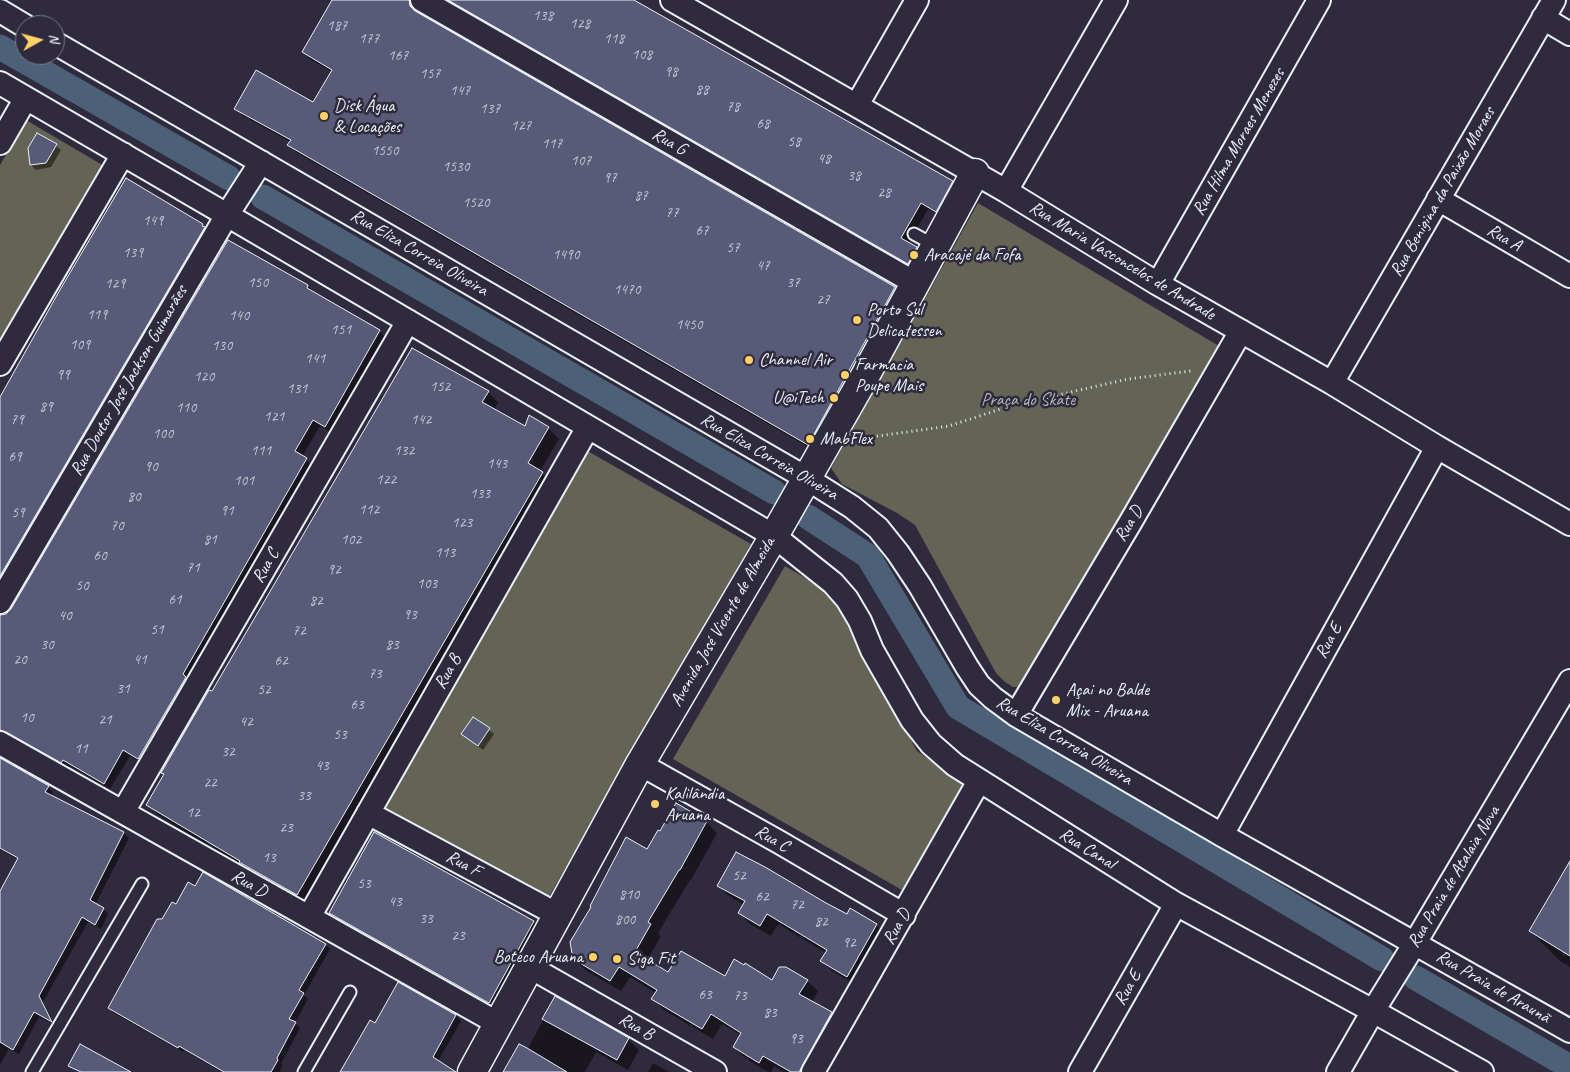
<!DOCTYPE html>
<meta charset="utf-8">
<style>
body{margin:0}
#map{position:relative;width:1570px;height:1072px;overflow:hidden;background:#2f2a3d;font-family:Caveat,sans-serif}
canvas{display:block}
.north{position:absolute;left:15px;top:15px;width:50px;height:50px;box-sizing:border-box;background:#2f2a3d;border:1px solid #797a88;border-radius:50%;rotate:83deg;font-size:14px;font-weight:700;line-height:20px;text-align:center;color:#e8f1f8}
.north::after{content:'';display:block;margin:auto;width:18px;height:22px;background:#ffd166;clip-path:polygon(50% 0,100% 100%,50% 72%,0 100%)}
</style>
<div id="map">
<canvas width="1570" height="1072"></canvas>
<div class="north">N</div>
</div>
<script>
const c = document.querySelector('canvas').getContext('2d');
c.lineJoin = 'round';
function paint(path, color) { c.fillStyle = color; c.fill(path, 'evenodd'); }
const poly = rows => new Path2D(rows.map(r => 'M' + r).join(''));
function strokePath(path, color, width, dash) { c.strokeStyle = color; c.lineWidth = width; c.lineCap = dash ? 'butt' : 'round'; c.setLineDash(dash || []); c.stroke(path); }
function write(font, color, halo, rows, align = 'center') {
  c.font = font + ' Caveat,sans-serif'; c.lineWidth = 5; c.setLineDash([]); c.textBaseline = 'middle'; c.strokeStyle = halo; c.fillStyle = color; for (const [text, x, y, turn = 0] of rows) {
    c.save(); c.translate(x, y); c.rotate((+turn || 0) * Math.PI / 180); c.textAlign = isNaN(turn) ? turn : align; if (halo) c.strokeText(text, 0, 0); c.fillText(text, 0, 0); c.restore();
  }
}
const green = poly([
 [26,120,104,166,0,344,0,165],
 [978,203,1219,346,1028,681,1019,687,1013,687,1005,682,996,673,915,525,897,513,842,484,831,468],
 [584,449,751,544,546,902,379,807],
 [785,566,830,593,835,600,917,751,964,784,902,890,673,759]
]);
const shadow = poly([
 [333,0,418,0,416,8,417,14,895,288,902,295,815,451,296,152,289,145,291,142,243,116,236,109,313,103,332,72,310,59,303,52],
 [445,0,631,0,952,182,959,189,944,218,928,209,909,243,916,248,924,255,915,270],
 [37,135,56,146,61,150,51,167,36,170,31,165],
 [126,180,202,225,209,232,0,593,0,400],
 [307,286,314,293,379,331,386,338,332,433,320,426,302,457,313,466,145,765,130,756,110,789,70,766,68,768,14,738,5,737,0,732,0,616,8,614],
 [488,392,498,402,494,410,525,427,548,428,559,439,540,471,553,483,308,905,251,873,246,868,158,815,148,805,212,693],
 [474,718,494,734,483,750,463,734],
 [0,759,48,787,53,792,51,796,124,833,129,838,95,905,103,909,108,914,101,929,88,922,43,1002,55,1025,39,1017,19,1054,9,1049,0,1065,0,894,19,860,0,849],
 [677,805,706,822,717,833,691,880,690,880,658,933,661,936,647,961,669,974,772,981,807,981,818,991,812,1002,831,1013,842,1024,816,1072,784,1072,774,1066,771,1072,768,1072,745,1058,734,1047,741,1035,722,1024,713,1039,664,1010,653,999,656,993,630,977,621,991,585,970,574,958,660,833],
 [375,833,533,922,544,933,499,1013,341,923,330,913],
 [1570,863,1570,967,1560,961,1530,931],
 [718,886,825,904,848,915,876,925,886,935,858,986,832,971,822,961,826,953,778,924,771,936,750,924,739,913,744,905,729,896],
 [325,945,330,949,304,995,308,999,295,1023,300,1028,281,1064,283,1065,279,1072,222,1072,184,1050,183,1052,114,1013,109,1008],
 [398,984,456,1016,461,1021,438,1061,440,1072,341,1072,376,1025],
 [555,998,628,1039,639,1050,628,1070,596,1052,585,1072,504,1072,527,1050],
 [653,1063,669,1072,648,1072]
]);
const canal = poly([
 [0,47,229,178],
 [263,197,774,492],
 [808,517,868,556,958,707,1382,959],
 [1416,978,1570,1067]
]);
const building = poly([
 [332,0,409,0,410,6,415,11,895,287,808,445,287,145,291,140,234,109,256,70,313,102,332,70,302,52,332,0],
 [448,0,634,0,953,181,936,212,921,203,901,238,917,247,908,264,448,0],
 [37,133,57,144,46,163,30,165,28,148,37,133],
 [126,178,203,224,202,226,205,227,0,576,0,397,61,288,126,178],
 [228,240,308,285,307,288,380,330,325,427,313,420,295,451,307,458,183,674,186,677,138,759,123,750,104,784,63,760,61,763,6,732,0,730,0,615,6,614,11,609,228,240],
 [412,348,489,391,482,402,525,426,529,415,549,427,528,463,543,472,297,895,239,862,240,861,146,805,164,774,161,773,209,690,212,691,412,348],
 [473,717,490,728,478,746,461,734,473,717],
 [0,758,49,786,45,792,124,832,90,900,104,908,95,925,82,917,39,996,52,1022,34,1012,13,1050,0,1042,0,891,18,858,0,848,0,758],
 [676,803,707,821,680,870,679,870,648,922,651,924,635,952,668,972,681,951,725,976,734,959,744,965,745,963,772,980,779,967,786,967,808,980,799,994,832,1012,799,1072,791,1072,763,1056,759,1063,733,1047,741,1033,711,1014,702,1029,651,999,657,990,619,967,610,981,573,959,570,942,591,907,590,906,626,837,647,849,658,830,660,831,676,803],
 [374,832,534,921,489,1003,329,913,374,832],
 [736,852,765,867,826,903,847,914,850,908,877,924,847,977,820,961,827,950,767,914,760,926,738,913,745,901,717,886,736,852],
 [1570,861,1570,956,1529,931,1570,861],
 [203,872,326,944,299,990,304,993,289,1019,296,1022,277,1058,278,1060,271,1072,224,1072,179,1046,178,1048,108,1008,157,919,162,919,172,902,176,904,188,882,195,886,203,872],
 [398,982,456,1015,433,1057,456,1072,340,1072,370,1020,375,1023,398,982],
 [555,996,629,1038,617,1060,542,1019,555,996],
 [80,1044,131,1072,81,1072,68,1066,80,1044],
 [519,1044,527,1048,567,1072,503,1072,519,1044]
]);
const path = poly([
 [857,439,949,426,1010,406,1128,379,1191,371]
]);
const service = poly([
 [914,234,936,246],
 [32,1072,142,884],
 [304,1072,350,992]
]);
const minor = poly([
 [422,0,915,283],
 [672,0,1006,191,1158,284,1332,383,1437,447,1570,524],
 [0,11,25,26],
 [1543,18,1570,34],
 [55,43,806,478,852,507,878,528,898,553,920,586,967,667,979,685,993,698,1016,715,1222,835,1570,1031],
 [0,83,227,215,774,536,833,583,847,599,860,621,872,650,912,720,931,744,955,765,1176,904,1373,1011,1482,1072],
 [857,105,917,0],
 [0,143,26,98],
 [1006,191,1116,0],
 [1438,199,1570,276],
 [1158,284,1319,0],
 [0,364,123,154],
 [1332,383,1554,0],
 [0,602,227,215,261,162],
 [1016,715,1130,523,1241,331],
 [0,743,499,1024],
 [640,764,779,842,904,915],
 [123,812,408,321],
 [368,813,558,915],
 [1222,835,1437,447],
 [309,917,588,427],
 [530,967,715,1072],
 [813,1072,979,781],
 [1080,1072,1176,904],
 [1338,1072,1373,1011,1415,943,1570,681]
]);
const tertiary = poly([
 [472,1072,640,764,774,536,865,376,975,173]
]);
const markers = [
 [324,116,5,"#ffd166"],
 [914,255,5,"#ffd166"],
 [857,320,5,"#ffd166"],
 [749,360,5,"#ffd166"],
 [845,375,5,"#ffd166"],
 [834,398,5,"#ffd166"],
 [810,439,5,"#ffd166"],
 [1056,700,5,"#ffd166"],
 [655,804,5,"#ffd166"],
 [593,957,5,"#ffd166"],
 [617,959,5,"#ffd166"]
];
const numberNames = [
 ["138",543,16],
 ["128",580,24],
 ["187",337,26],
 ["177",369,39],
 ["118",614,39],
 ["108",642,55],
 ["167",398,56],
 ["98",671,72],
 ["157",430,74],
 ["88",702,90],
 ["147",460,91],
 ["78",733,107],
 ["137",490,109],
 ["68",763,124],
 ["127",521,126],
 ["58",794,142],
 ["117",552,144],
 ["1550",385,151],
 ["48",824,159],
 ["107",581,161],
 ["1530",456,167],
 ["38",854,176],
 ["97",610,178],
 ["28",884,193],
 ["87",641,196],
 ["1520",476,203],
 ["77",672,213],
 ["149",153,221],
 ["67",702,231],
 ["57",733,248],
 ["139",133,253],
 ["1490",566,255],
 ["47",763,266],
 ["150",258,283],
 ["37",793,283],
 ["129",115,284],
 ["1470",627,290],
 ["27",823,300],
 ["119",97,315],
 ["140",239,316],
 ["1450",689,325],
 ["151",341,330],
 ["109",80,345],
 ["130",222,346],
 ["141",315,359],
 ["99",63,375],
 ["120",204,377],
 ["152",440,387],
 ["131",297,389],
 ["89",46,407],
 ["110",186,408],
 ["121",274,417],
 ["79",17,420],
 ["142",421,420],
 ["100",163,434],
 ["111",261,451],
 ["132",404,451],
 ["69",15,457],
 ["143",497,464],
 ["90",151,467],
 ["122",386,480],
 ["101",244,481],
 ["133",480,494],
 ["80",134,497],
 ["112",369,510],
 ["91",227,511],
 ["59",18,513],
 ["123",462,523],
 ["70",117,526],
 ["81",210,540],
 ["102",351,540],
 ["113",445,553],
 ["60",100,556],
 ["71",193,568],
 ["92",334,570],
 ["103",427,584],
 ["50",82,586],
 ["61",175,600],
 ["82",316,601],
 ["93",410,615],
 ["40",65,616],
 ["51",157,630],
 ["72",299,631],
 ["30",47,645],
 ["83",392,645],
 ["20",20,660],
 ["41",140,660],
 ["62",281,661],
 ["73",375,674],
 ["31",123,689],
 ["52",264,690],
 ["63",357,705],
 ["10",27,718],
 ["21",105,720],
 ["42",246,722],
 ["53",340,735],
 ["11",81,749],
 ["32",228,752],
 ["43",322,766],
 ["22",210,783],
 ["33",304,796],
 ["12",193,813],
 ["23",286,828],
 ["13",269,858],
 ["52",739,876],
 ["53",364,884],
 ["810",629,895],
 ["62",762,897],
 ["43",395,902],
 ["72",797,905],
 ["33",426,919],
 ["800",625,920],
 ["82",821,922],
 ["23",458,936],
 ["92",849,943],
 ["63",705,995],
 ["73",740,996],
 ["83",770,1013],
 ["93",796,1039]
];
const poiNames = [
 ["Disk Água",334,106],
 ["& Locações",334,127],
 ["Aracajé da Fofa",924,255],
 ["Porto Sul",867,310],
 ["Delicatessen",867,331],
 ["Channel Air",759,360],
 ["Farmacia",855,365],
 ["Poupe Mais",855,386],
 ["U@iTech",824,398,"right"],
 ["MabFlex",820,439],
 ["Açai no Balde",1066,690],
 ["Mix - Aruana",1066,711],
 ["Kalilândia",665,794],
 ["Aruana",665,815],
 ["Boteco Aruana",583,957,"right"],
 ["Siga Fit",627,959]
];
const streetNames = [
 ["Rua G",669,142,30],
 ["Rua Hilma Moraes Menezes",1239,142,-60],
 ["Rua Benigina da Paixão Moraes",1443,192,-60],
 ["Rua A",1504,238,30],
 ["Rua Eliza Correia Oliveira",419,253,30],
 ["Rua Maria Vasconcelos de Andrade",1122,261,31],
 ["Rua Doutor José Jackson Guimarães",129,381,-60],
 ["Rua Eliza Correia Oliveira",769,457,30],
 ["Rua D",1129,524,-59],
 ["Rua C",266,566,-60],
 ["Avenida José Vicente de Almeida",723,622,-60],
 ["Rua E",1329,641,-61],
 ["Rua B",448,672,-60],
 ["Rua Eliza Correia Oliveira",1064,741,31],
 ["Rua C",772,839,30],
 ["Rua Canal",1087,849,32],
 ["Rua F",463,864,28],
 ["Rua Praia de Atalaia Nova",1454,877,-59],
 ["Rua D",249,884,30],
 ["Rua D",897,927,-60],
 ["Rua Praia de Araunã",1493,987,30],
 ["Rua E",1128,988,-60],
 ["Rua B",636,1027,30]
];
const parkNames = [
 ["Praça do Skate",1028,400]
];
paint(green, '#646456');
paint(shadow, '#0007');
strokePath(canal, '#4c6177', 25);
paint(building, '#595a77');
strokePath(building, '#e8f1f8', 1);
strokePath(service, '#e8f1f8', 15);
strokePath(minor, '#e8f1f8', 26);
strokePath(tertiary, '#e8f1f8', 31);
strokePath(path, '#e8f1f8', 3, [1, 4]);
strokePath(service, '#2f2a3d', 11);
strokePath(minor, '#2f2a3d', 22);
strokePath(tertiary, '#2f2a3d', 28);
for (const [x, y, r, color] of markers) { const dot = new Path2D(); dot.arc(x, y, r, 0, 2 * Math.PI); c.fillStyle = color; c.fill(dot); strokePath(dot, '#2f2a3d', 2); }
write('15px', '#c4cbd8', null, numberNames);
write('18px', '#e8f1f8', '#2f2a3d', poiNames, 'left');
write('18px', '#e8f1f8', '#2f2a3d', streetNames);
write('18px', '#b3b9b7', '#2f2a3d', parkNames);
</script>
